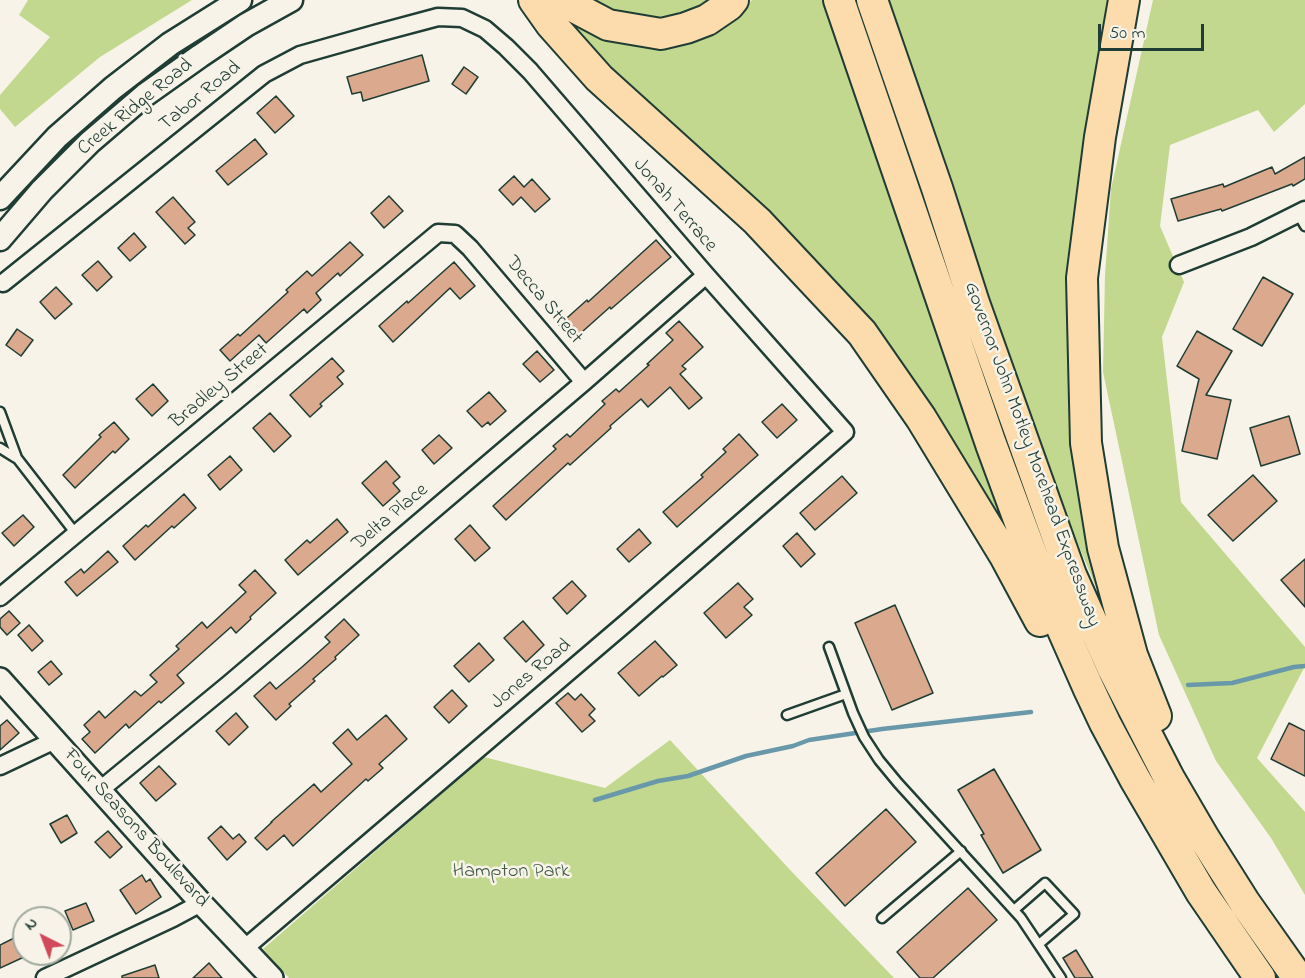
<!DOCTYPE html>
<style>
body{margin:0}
#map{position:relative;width:1305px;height:978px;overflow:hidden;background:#f7f3e8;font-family:"Indie Flower",sans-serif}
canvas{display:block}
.north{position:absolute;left:12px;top:906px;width:60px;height:60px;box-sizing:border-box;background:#f7f3e8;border:2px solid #a1aaa0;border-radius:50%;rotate:318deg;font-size:16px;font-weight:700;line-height:24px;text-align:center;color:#1f3d34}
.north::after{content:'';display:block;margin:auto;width:21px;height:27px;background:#d1495b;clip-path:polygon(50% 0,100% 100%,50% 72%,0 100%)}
.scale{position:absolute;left:1098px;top:24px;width:106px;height:27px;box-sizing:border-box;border:3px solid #1f3d34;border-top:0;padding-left:8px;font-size:18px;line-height:21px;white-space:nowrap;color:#1f3d34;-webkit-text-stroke:4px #f7f3e8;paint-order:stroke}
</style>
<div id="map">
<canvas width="1305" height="978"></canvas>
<div class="north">N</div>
<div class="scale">50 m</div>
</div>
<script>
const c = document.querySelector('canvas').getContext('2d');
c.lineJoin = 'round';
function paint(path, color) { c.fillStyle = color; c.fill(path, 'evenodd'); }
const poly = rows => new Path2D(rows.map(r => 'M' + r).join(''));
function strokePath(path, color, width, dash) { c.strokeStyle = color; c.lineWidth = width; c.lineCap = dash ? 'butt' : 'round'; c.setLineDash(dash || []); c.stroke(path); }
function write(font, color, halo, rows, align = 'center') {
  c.font = font + ' "Indie Flower",sans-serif'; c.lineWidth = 5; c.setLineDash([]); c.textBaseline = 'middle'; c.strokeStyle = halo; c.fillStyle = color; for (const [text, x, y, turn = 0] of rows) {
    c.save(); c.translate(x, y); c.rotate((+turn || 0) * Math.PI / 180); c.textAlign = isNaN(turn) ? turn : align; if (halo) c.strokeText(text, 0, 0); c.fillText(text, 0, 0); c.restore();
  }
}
const green = poly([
 [28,0,192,0,100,57,15,127,0,109,0,95,50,37,19,15],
 [582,0,723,0,695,15,638,22],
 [752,0,824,0,1001,511,992,514,955,451,637,98,560,17,594,27,737,14],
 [888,0,1115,0,1081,188,1105,589,1098,592,1057,493],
 [1153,0,1305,0,1305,104,1274,132,1258,110,1170,145,1160,226,1184,282,1162,337,1181,502,1305,647,1305,666,1257,758,1305,812,1305,895,1271,838,1216,761,1159,635,1103,372,1105,275,1111,189],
 [670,740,792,872,894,978,289,978,263,949,484,757,605,788]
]);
const stream = poly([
 [1188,685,1232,683,1294,667,1305,666],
 [595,800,658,781,688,776,746,756,793,746,809,740,882,729,1031,712]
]);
const building = poly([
 [422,55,429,81,363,101,361,92,352,94,347,77,422,55],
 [464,67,478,77,466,94,452,84,464,67],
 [276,96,294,116,275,133,257,113,276,96],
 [255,139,267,154,228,185,216,171,255,139],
 [1305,157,1305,179,1293,186,1292,184,1222,211,1221,209,1178,221,1171,199,1223,184,1224,187,1272,167,1275,174,1305,157],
 [514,176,524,187,532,179,550,199,535,212,521,197,513,205,499,190,514,176],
 [389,196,403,211,384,228,371,213,389,196],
 [173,197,195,222,188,228,195,235,185,244,156,212,173,197],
 [134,233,146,247,130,261,118,248,134,233],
 [656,240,671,257,611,309,610,307,573,340,559,325,587,300,588,302,656,240],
 [350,242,363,255,340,276,338,273,316,293,321,300,307,313,304,309,266,343,259,335,230,361,220,350,238,334,240,336,288,292,286,290,307,271,312,276,350,242],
 [98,261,112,277,97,291,82,275,98,261],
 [454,262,475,286,460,299,450,288,393,342,379,326,407,301,408,303,454,262],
 [1263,277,1293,294,1262,346,1233,329,1263,277],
 [56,287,72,304,55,319,40,302,56,287],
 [679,321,703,347,682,366,686,369,680,374,702,398,689,409,670,387,648,407,641,399,610,426,611,428,570,465,568,463,506,520,493,506,556,449,553,446,567,434,570,437,605,404,602,401,616,389,619,392,649,365,647,364,673,340,666,333,679,321],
 [17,329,33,340,21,356,6,345,17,329],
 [1197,331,1232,351,1206,395,1231,400,1217,459,1182,451,1199,379,1177,366,1197,331],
 [537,351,554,370,540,382,523,364,537,351],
 [332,358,344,371,337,377,343,384,320,404,322,406,310,417,290,395,332,358],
 [153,384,168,401,152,416,136,399,153,384],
 [489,392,506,411,490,425,488,422,482,427,467,411,489,392],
 [782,404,797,420,777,438,762,422,782,404],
 [270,413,291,436,274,452,253,428,270,413],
 [1289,416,1300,454,1261,466,1250,428,1289,416],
 [114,422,129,439,115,453,113,451,75,488,63,475,101,437,99,435,114,422],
 [739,434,758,455,677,527,663,512,703,477,701,475,726,452,723,449,739,434],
 [439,435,452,448,434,464,422,450,439,435],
 [230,456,242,470,220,490,208,475,230,456],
 [386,461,400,477,393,483,400,491,383,506,362,483,386,461],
 [1253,475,1277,501,1233,541,1208,515,1253,475],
 [842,476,857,493,815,530,800,513,842,476],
 [184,494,196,508,174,528,172,526,135,560,123,546,146,525,148,527,184,494],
 [23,515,34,527,14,546,2,533,23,515],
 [337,519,348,532,298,575,285,560,307,540,310,543,337,519],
 [470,525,490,548,475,561,455,539,470,525],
 [639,529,651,543,629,562,617,549,639,529],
 [797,533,815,554,801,567,783,546,797,533],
 [108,551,118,562,77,596,65,582,81,569,84,573,108,551],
 [1305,559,1305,607,1281,580,1305,559],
 [255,570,276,593,250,617,251,619,236,633,231,627,177,675,184,683,161,703,159,701,129,728,126,724,95,753,82,739,90,732,84,725,99,711,105,718,135,691,141,696,157,682,150,675,179,649,176,646,202,622,207,628,246,592,239,585,255,570],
 [572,581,586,596,567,614,553,598,572,581],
 [738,583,753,599,744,607,752,615,726,638,704,613,738,583],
 [895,605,933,693,892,710,855,623,895,605],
 [9,611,20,623,7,635,0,627,0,619,9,611],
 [344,619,359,635,335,657,336,659,313,679,315,681,289,704,291,706,276,720,254,696,270,682,276,689,302,667,330,642,325,637,344,619],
 [523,621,544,645,526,662,504,638,523,621],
 [29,625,43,641,32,651,18,635,29,625],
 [655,641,677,665,663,677,662,676,639,696,618,673,655,641],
 [479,643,494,660,469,682,454,666,479,643],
 [51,661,62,674,49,685,38,672,51,661],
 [452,690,467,706,449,723,434,707,452,690],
 [568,693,575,700,581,694,595,709,589,715,595,721,582,732,556,703,568,693],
 [236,713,248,727,229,745,216,731,236,713],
 [386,715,407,739,379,764,383,768,368,781,366,779,293,846,284,835,267,850,255,838,272,822,271,822,314,784,321,792,352,764,333,743,348,729,357,740,386,715],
 [7,720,19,733,0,750,0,726,7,720],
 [1289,723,1305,731,1305,776,1271,759,1289,723],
 [159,766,176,784,156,801,140,783,159,766],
 [994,769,1041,850,1003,873,981,835,984,834,958,790,994,769],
 [886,809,916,842,845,906,816,873,886,809],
 [67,815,77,833,61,843,50,824,67,815],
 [221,826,233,839,239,834,246,842,227,860,208,838,221,826],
 [108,831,122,847,110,858,95,842,108,831],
 [142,875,146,882,150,879,161,897,136,914,120,890,142,875],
 [968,888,997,920,933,978,920,978,897,952,968,888],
 [86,903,94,921,73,930,65,911,86,903],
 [20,935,24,943,24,957,0,968,0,945,20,935],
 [1076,950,1093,978,1075,978,1063,958,1076,950],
 [209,963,222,978,193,978,209,963],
 [155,965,159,978,122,978,122,976,155,965]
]);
const service = poly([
 [1298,214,1305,226],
 [0,412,17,458,76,534],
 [0,448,16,458],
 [829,647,853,713,864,737,879,760,898,783,1021,918,1061,978],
 [787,715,846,694],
 [1014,910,1045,883,1074,914,1039,944],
 [882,918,961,851]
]);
const minor = poly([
 [1179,265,1251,237,1305,210],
 [3,283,264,74,300,55,378,33,438,17,462,18,485,29,506,47,530,71,706,275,845,432,627,622,245,948],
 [0,597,438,233,455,234,470,248,584,382],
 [0,766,55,740],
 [100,790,229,684,584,382,706,275],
 [45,978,173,918,201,903]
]);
const tertiary = poly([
 [0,679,201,903,272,978]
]);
const secondary = poly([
 [0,198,57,137,113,88,170,44,240,0],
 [0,239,42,190,90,142,145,95,200,56,246,25,291,0]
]);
const motorway = poly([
 [534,0,551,24,599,78,757,221,862,333,921,418,1005,556,1040,621],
 [566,0,576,8,608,25,661,34,686,28,707,20,729,5,733,0],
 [839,0,991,444,1043,585,1088,687,1105,723,1135,779,1201,892,1260,978],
 [872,0,937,188,974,303,1071,575,1113,669,1169,778,1204,838,1245,903,1298,978],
 [1124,0,1100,137,1082,278,1086,443,1103,548,1132,655,1156,716]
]);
const streetNames = [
 ["Tabor Road",201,97,-39],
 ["Creek Ridge Road",136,108,-39],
 ["Jonah Terrace",674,206,49],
 ["Decca Street",543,301,50],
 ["Bradley Street",220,387,-40],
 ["Governor John Motley Morehead Expressway",1031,455,70],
 ["Delta Place",391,518,-40],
 ["Jones Road",532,675,-40],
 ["Four Seasons Boulevard",135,829,48]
];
const parkNames = [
 ["Hampton Park",511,873]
];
paint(green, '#c2d88e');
strokePath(stream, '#6898aa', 4.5);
paint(building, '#dba98e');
strokePath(building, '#1f3d34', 1.5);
strokePath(service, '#1f3d34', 13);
strokePath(minor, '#1f3d34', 21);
strokePath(tertiary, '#1f3d34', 26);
strokePath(secondary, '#1f3d34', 27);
strokePath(motorway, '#1f3d34', 34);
strokePath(service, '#f7f3e8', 8);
strokePath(minor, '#f7f3e8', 16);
strokePath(tertiary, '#f7f3e8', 21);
strokePath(secondary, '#f7f3e8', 22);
strokePath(motorway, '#fcdcac', 30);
write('20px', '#1f3d34', '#f7f3e8', streetNames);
write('20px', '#405c46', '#f7f3e8', parkNames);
</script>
